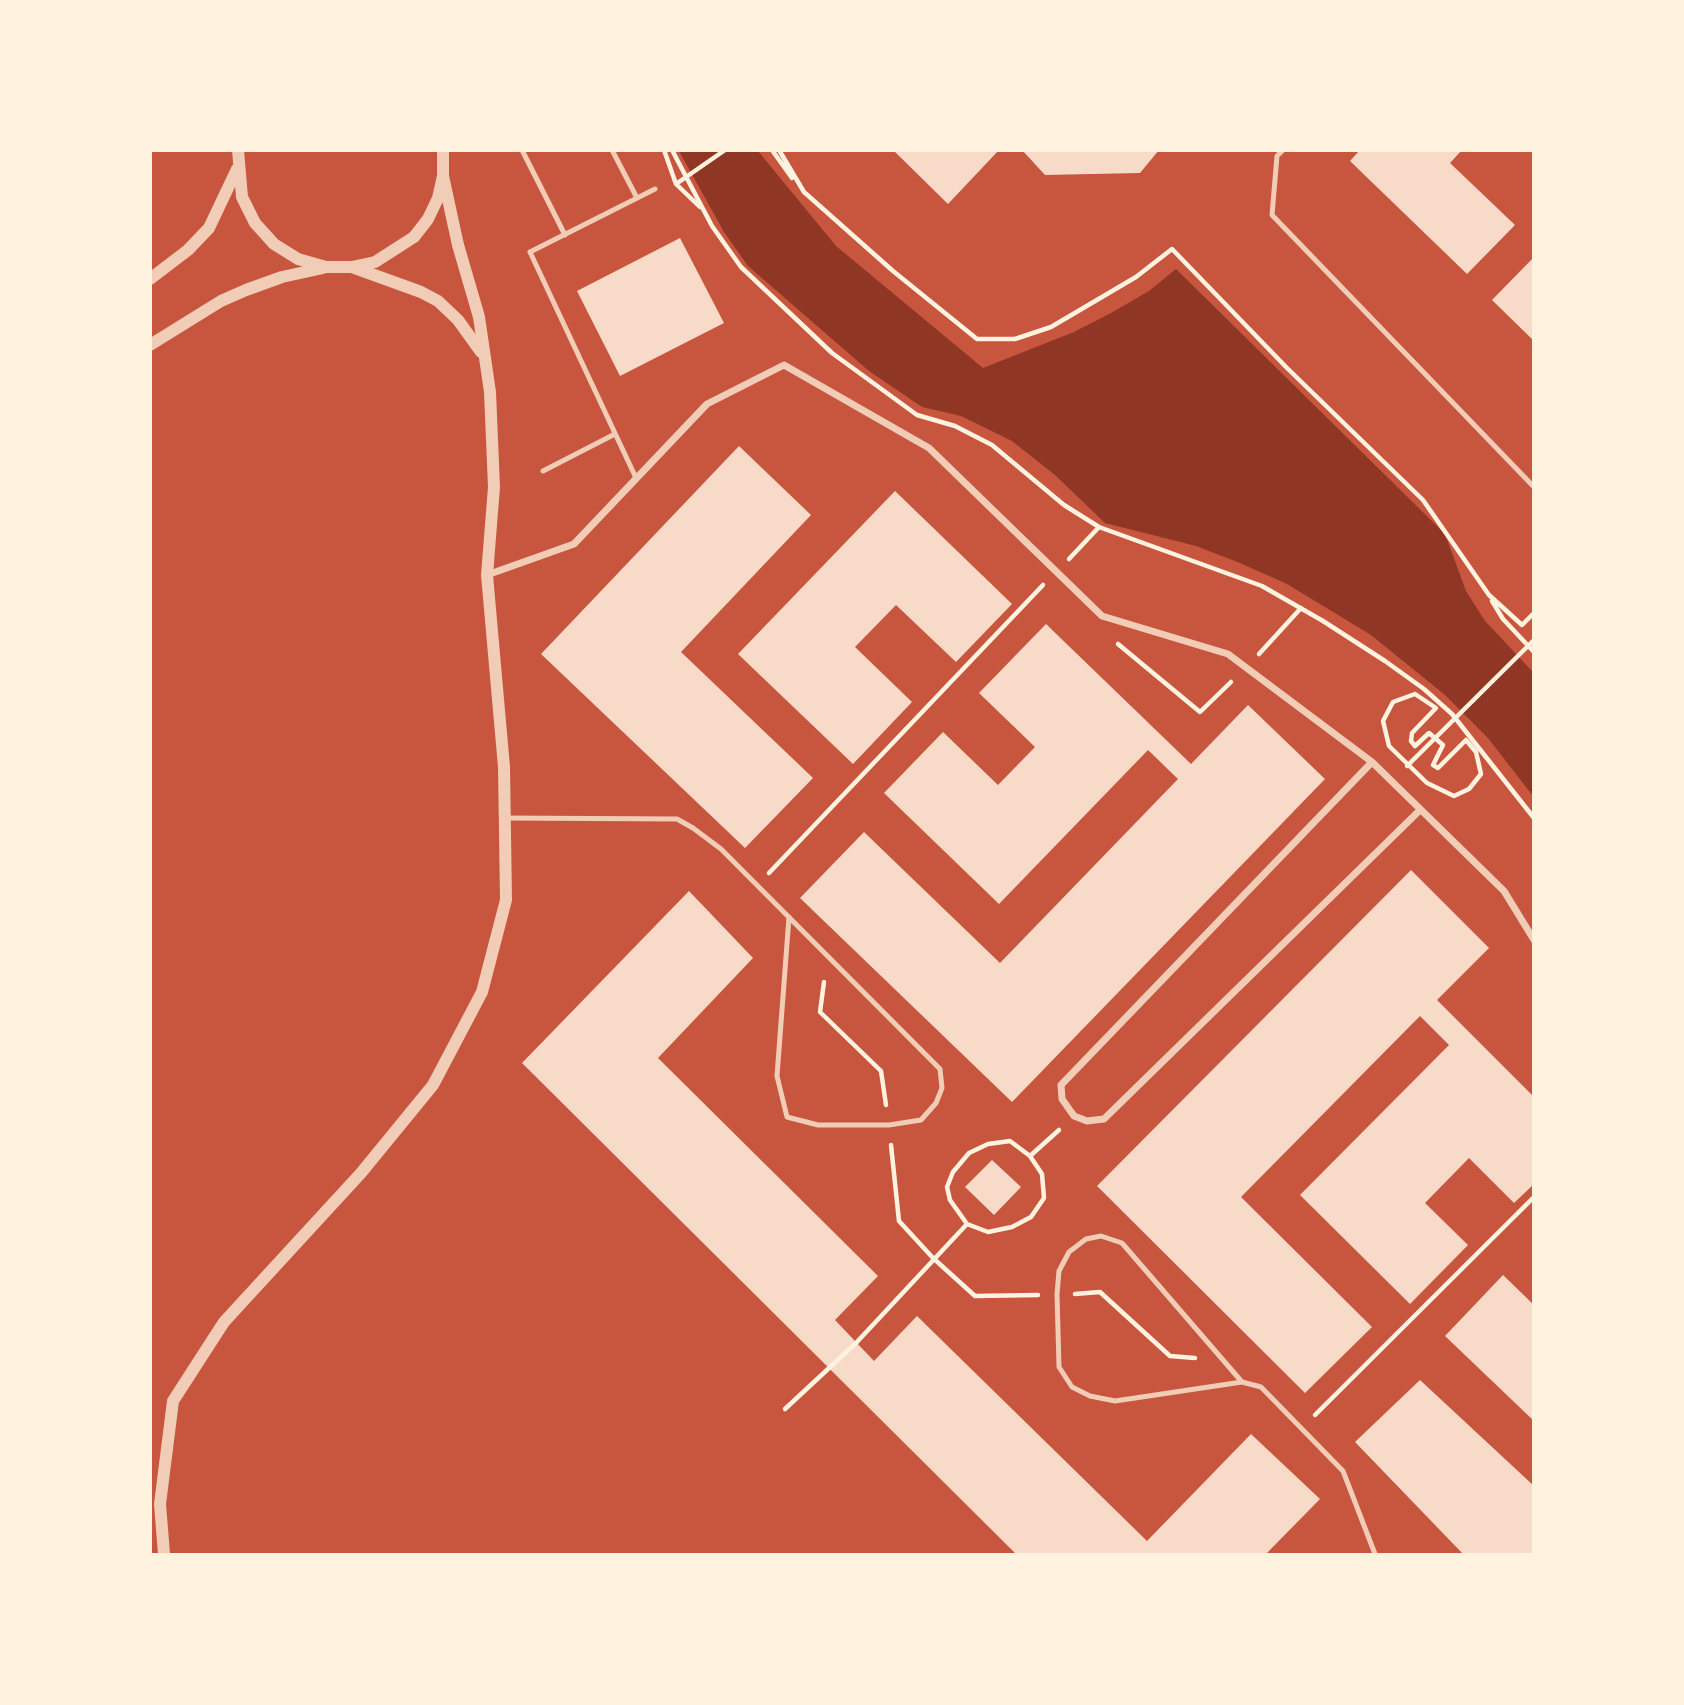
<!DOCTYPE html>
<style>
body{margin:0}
#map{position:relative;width:1684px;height:1705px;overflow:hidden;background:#c8553d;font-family:"Asap Condensed",sans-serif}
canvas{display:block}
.frame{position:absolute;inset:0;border:152px solid #fff3e0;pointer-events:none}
</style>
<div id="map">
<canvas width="1684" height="1705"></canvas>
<div class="frame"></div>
</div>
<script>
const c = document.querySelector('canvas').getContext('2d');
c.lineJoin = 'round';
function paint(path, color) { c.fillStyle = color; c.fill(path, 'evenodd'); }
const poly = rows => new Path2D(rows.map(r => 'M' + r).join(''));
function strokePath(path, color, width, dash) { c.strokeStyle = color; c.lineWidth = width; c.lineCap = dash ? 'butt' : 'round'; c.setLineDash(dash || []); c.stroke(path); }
const water = poly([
 [679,151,758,151,836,246,983,368,1074,332,1111,313,1149,291,1176,269,1445,534,1466,591,1485,621,1533,672,1533,796,1488,738,1445,695,1371,635,1287,584,1240,563,1196,546,1105,523,1055,475,1012,441,961,416,922,407,869,371,748,266,724,232]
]);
const building = poly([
 [893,150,999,150,948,204],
 [1022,150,1159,150,1140,173,1045,175],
 [1360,150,1462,150,1450,163,1515,225,1467,274,1350,161],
 [680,238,724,323,620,376,577,291],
 [1534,257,1534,341,1492,300],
 [739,446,811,515,681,652,813,778,745,848,541,654],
 [895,491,1012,604,956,662,896,605,855,647,912,702,853,764,738,654],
 [1046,624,1191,764,1248,705,1325,779,1012,1102,800,898,864,832,1000,963,1178,779,1148,750,999,904,884,793,943,732,998,785,1035,747,979,693],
 [1411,870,1489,948,1437,1000,1534,1097,1534,1184,1514,1203,1469,1158,1425,1203,1468,1245,1410,1304,1300,1195,1449,1045,1420,1016,1241,1197,1372,1327,1305,1393,1097,1186],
 [689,891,753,958,658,1058,878,1276,835,1320,874,1361,917,1316,1147,1541,1251,1434,1320,1499,1266,1554,1016,1554,522,1063],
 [992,1160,1021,1187,994,1215,965,1187],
 [1503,1275,1534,1305,1534,1421,1445,1336],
 [1420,1380,1534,1486,1534,1554,1463,1554,1355,1442]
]);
const path = poly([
 [664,150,676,184,700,207],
 [672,150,712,226,741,267,832,353,917,415,955,426,992,445,1064,505,1099,527,1262,586,1323,621,1385,661,1424,689,1452,714,1534,818],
 [772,150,792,178],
 [779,150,804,192,893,271,977,339,1015,339,1051,327,1136,277,1172,249,1287,368,1423,500,1489,595,1522,625,1534,613],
 [676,184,725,150],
 [1069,559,1099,527],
 [1492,601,1503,619,1534,652],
 [1118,644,1200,712,1231,682],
 [1259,654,1301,608],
 [1415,694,1436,708,1412,733,1411,741,1415,746,1429,733,1443,745,1433,765,1438,768,1466,740,1476,752,1481,774,1469,789,1454,796,1427,783,1389,746,1383,721,1393,702,1415,694],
 [1407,766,1534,640],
 [769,873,1043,585],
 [824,982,820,1012,881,1071,886,1105],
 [891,1145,899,1221,933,1258,975,1296,1038,1295],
 [967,1224,950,1200,947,1187,953,1172,969,1153,988,1144,1010,1141,1030,1156],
 [1075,1294,1100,1292,1170,1356,1195,1358],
 [785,1409,856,1343,967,1224,988,1232,1012,1227,1031,1217,1044,1198,1042,1174,1030,1156,1059,1130],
 [1315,1415,1534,1197]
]);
const service = poly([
 [522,150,565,235],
 [612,150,637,198],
 [1283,150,1277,156,1272,215,1534,487],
 [543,471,615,434],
 [636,478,530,252,655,189],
 [504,818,677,819,693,828,721,849,940,1069,942,1088,936,1103,921,1120,889,1125,818,1125,787,1117,777,1076,789,917],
 [1242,1382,1122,1243,1101,1236,1086,1239,1069,1252,1059,1271,1057,1294,1059,1367,1072,1387,1090,1396,1115,1401,1242,1382,1261,1387,1343,1471,1375,1554]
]);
const minor = poly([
 [487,575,574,544,707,404,784,365,929,448,1102,616,1228,654,1372,762,1504,891,1534,940],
 [1372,762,1061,1085,1062,1099,1074,1116,1087,1121,1104,1119,1419,811]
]);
const tertiary = poly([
 [238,150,242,197,255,223,274,244,298,259,326,267,352,267,375,262,414,237,428,219,438,198,443,176,443,150],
 [352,267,421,292,438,301,458,320,481,352],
 [150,279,188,250,209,228,237,169],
 [150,345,221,301,246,290,282,277,323,268],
 [164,1554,160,1504,173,1401,224,1322,361,1173,433,1085,482,992,506,900,504,767,487,575,494,487,490,392,479,317,458,245,443,176]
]);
paint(water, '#8f3625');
paint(building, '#f7dbc8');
strokePath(path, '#fff3e0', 4.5);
strokePath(service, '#f1ccb7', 5);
strokePath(minor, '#f1ccb7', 7);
strokePath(tertiary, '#f1ccb7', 12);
</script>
